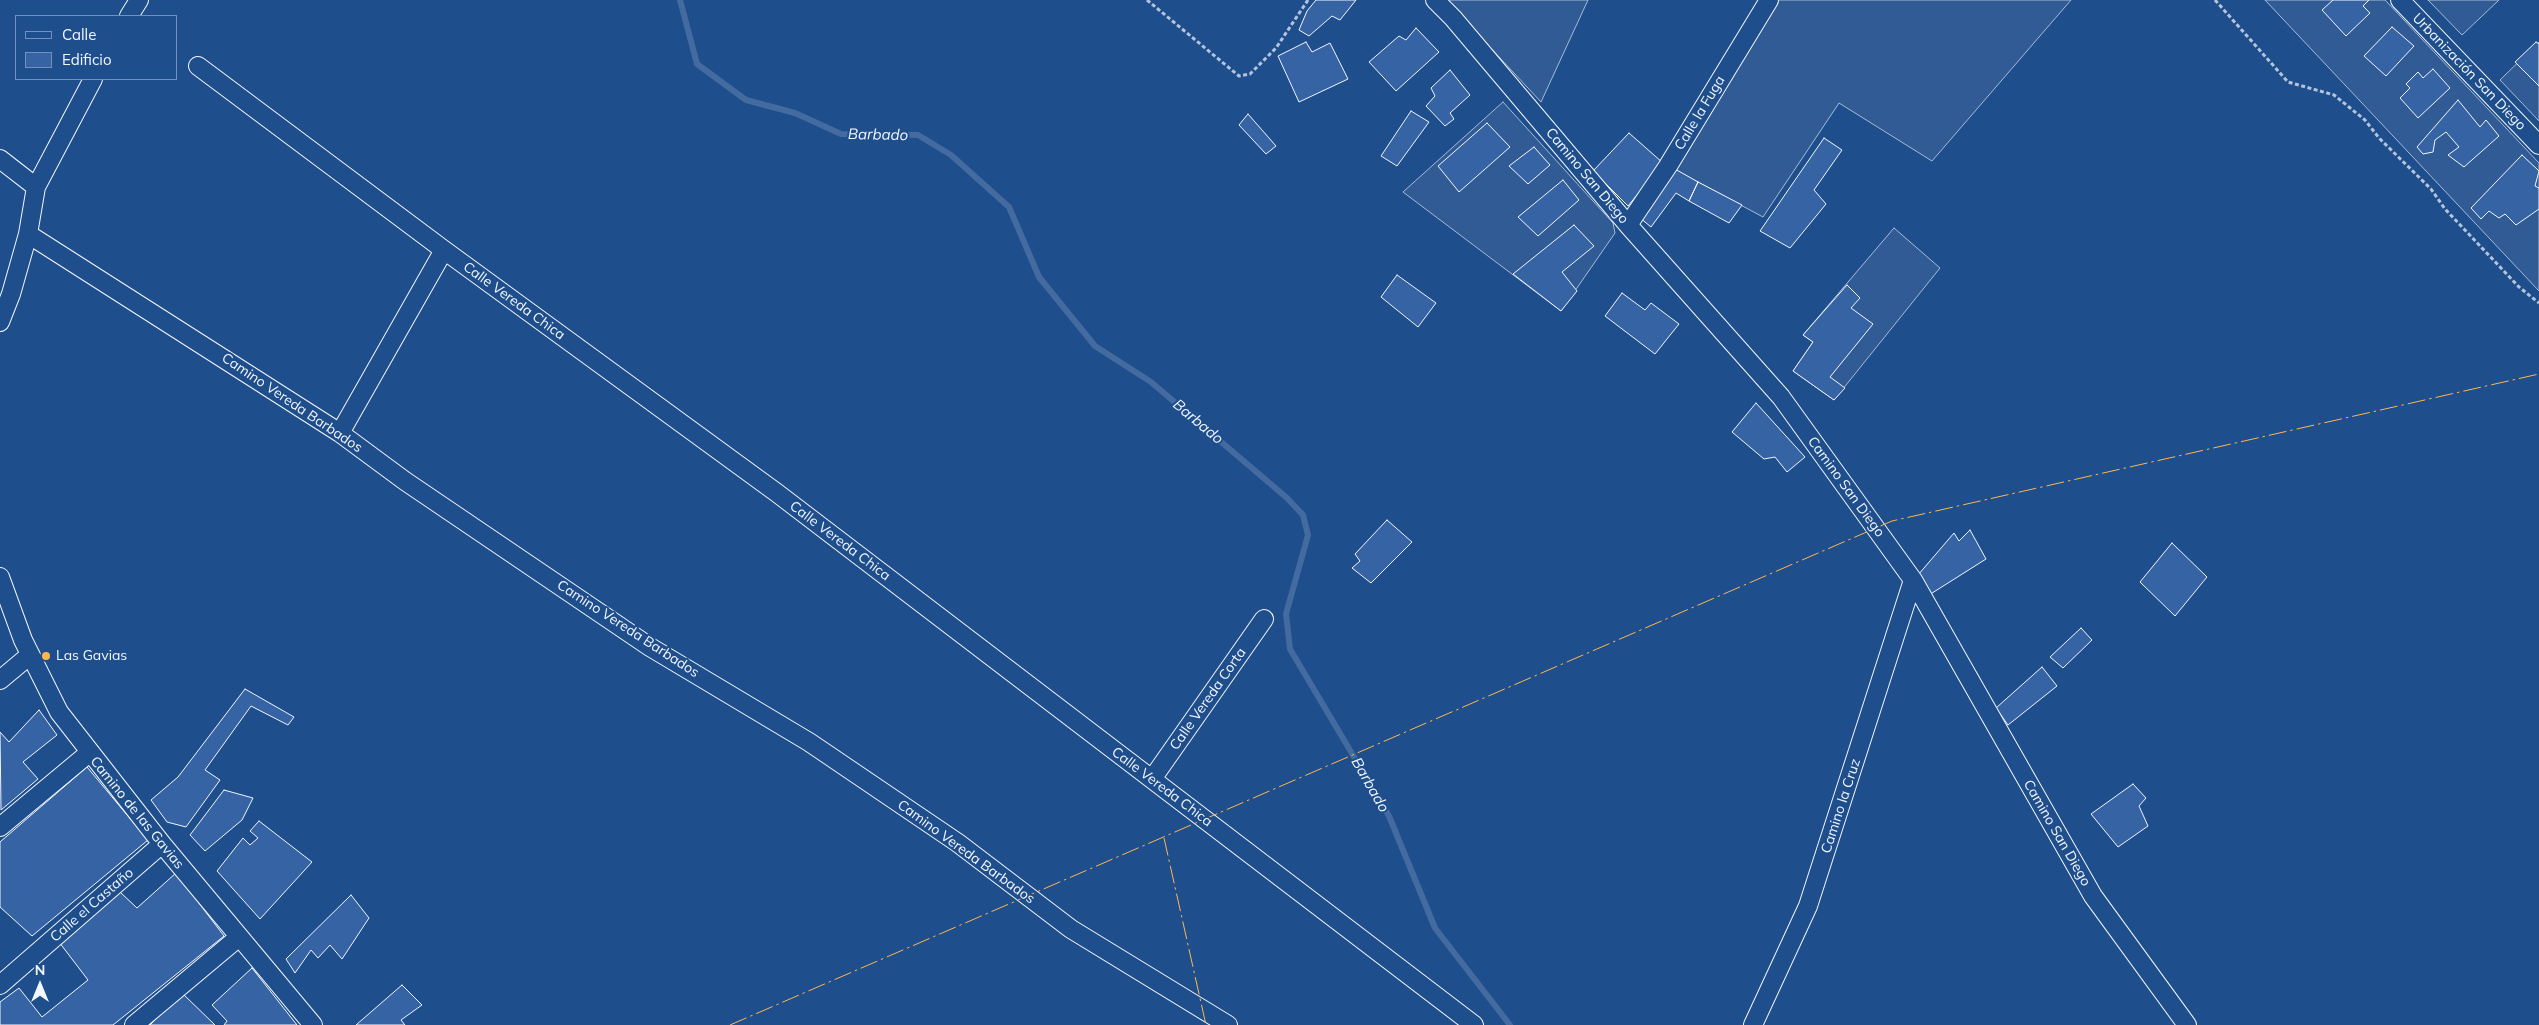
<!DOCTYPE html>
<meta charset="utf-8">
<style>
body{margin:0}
#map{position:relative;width:2539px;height:1025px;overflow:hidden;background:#1f4e8c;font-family:Mulish,sans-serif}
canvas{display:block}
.legend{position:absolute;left:15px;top:15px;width:162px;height:65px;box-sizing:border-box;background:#1f4e8c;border:1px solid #7391ba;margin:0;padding:6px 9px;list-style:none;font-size:15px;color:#f2f6ff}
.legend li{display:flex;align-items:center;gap:10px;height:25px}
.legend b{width:25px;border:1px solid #7391ba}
.north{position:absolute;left:15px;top:960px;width:50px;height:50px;-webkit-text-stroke:4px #1f4e8c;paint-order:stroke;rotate:0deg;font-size:14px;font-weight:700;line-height:20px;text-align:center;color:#f2f6ff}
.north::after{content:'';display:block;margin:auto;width:18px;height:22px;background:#f2f6ff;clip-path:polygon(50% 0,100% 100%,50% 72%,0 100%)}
</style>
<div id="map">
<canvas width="2539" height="1025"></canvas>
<ul class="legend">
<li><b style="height:6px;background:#1f4e8c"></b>Calle</li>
<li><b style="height:14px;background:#3563a3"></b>Edificio</li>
</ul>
<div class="north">N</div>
</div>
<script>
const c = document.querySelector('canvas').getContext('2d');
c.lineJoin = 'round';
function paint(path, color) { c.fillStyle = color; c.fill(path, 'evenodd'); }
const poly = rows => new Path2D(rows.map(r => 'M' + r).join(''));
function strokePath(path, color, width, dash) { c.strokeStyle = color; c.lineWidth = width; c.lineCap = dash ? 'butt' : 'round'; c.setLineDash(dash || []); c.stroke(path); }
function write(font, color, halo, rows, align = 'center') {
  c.font = font + ' Mulish,sans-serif'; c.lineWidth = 4; c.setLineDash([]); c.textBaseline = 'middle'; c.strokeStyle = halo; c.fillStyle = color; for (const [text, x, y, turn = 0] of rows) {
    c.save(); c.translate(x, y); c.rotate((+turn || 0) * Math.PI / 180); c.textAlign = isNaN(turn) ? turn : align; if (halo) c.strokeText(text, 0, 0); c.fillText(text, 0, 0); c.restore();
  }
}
const built = poly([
 [1446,0,1588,0,1541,102,1446,0],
 [1770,0,2071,0,1932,161,1839,103,1763,217,1668,166,1770,0],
 [2265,0,2385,0,2539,163,2539,291,2265,0],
 [2428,0,2499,0,2462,35,2428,0],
 [2539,42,2539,121,2500,80,2539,42],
 [1503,102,1613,223,1615,233,1561,311,1403,192,1503,102],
 [1894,228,1940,268,1834,400,1793,371,1813,342,1803,335,1894,228]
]);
const stream = poly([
 [680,0,697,64,746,100,795,113,841,134,918,135,951,155,1009,207,1039,277,1095,346,1151,382,1287,498,1303,515,1308,535,1286,614,1290,649,1389,816,1435,928,1510,1025]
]);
const building = poly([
 [1316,0,1356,0,1340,20,1332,16,1309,36,1299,30,1307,11,1316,0],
 [2333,0,2369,0,2363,6,2370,13,2346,36,2322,10,2333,0],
 [2392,27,2414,46,2386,76,2364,56,2392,27],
 [1416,28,1439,52,1396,91,1369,62,1399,36,1406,40,1416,28],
 [1306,42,1312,52,1330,43,1348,79,1299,102,1278,56,1306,42],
 [2536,42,2539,44,2539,86,2515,62,2536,42],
 [2433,69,2450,88,2418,118,2400,98,2410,88,2406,84,2418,72,2423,78,2433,69],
 [1450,70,1470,95,1450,113,1454,119,1445,126,1426,106,1435,96,1431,88,1450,70],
 [2458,100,2480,127,2486,120,2499,136,2464,167,2448,155,2459,147,2446,132,2435,140,2433,152,2423,154,2417,147,2458,100],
 [1411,111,1429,122,1397,166,1381,156,1411,111],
 [1248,114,1276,146,1266,154,1239,125,1248,114],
 [1487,123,1510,147,1459,192,1438,166,1487,123],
 [1629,133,1663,163,1628,206,1593,171,1629,133],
 [1824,138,1842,150,1814,190,1826,204,1790,248,1760,231,1824,138],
 [1534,147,1550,165,1528,184,1509,166,1534,147],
 [2522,155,2539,171,2535,186,2539,188,2539,209,2516,225,2505,214,2499,218,2489,211,2481,219,2471,208,2522,155],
 [1675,169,1698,182,1689,201,1676,193,1651,227,1639,217,1675,169],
 [1563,180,1579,200,1538,236,1518,217,1563,180],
 [1698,182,1742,205,1729,223,1689,201,1698,182],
 [1574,225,1594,246,1562,272,1577,291,1561,311,1513,274,1574,225],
 [1397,275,1436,303,1418,327,1381,297,1397,275],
 [1847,285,1860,298,1851,308,1873,324,1830,377,1845,388,1834,400,1793,371,1813,342,1803,335,1847,285],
 [1622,293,1645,310,1651,303,1679,324,1655,354,1605,316,1622,293],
 [1756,403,1805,457,1787,472,1775,457,1764,459,1732,432,1756,403],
 [1387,520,1412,542,1371,583,1352,568,1360,561,1355,554,1387,520],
 [1970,530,1986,559,1929,595,1918,575,1954,533,1959,541,1970,530],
 [2172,543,2207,577,2175,616,2140,582,2172,543],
 [2081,628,2092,640,2063,668,2050,657,2081,628],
 [2042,667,2057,686,2008,725,1996,708,2042,667],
 [245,689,294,717,288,725,251,706,205,770,220,780,186,827,167,822,151,800,178,777,245,689],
 [39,710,57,735,23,762,38,779,1,810,0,732,9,742,39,710],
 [87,767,148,840,32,936,0,907,0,842,87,767],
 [2133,784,2146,798,2139,806,2148,826,2118,847,2091,814,2133,784],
 [224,790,253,798,242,820,205,851,190,835,224,790],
 [259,821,312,862,260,919,217,871,243,838,250,845,258,838,250,831,259,821],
 [176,873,224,936,113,1025,0,1025,0,1002,19,988,42,1017,88,980,59,942,120,892,137,908,176,873],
 [351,895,369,918,342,959,330,945,318,958,311,950,295,973,286,959,351,895],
 [252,968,297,1025,224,1025,227,1021,212,1005,252,968],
 [402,985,422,1005,401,1020,405,1025,356,1025,402,985],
 [182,993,215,1025,150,1025,182,993]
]);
const path = poly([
 [1147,0,1239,76,1250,74,1276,48,1308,0],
 [2215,0,2288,82,2334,95,2365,120,2379,138,2431,189,2445,209,2519,287,2539,303]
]);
const minor = poly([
 [1435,0,1453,18,1628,225,1781,397,1913,580,2093,896,2187,1025],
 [2400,0,2539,145],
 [129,16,139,0],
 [198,66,444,250,777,493,1474,1025],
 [0,159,36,187],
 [1628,225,1668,166,1769,0],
 [28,234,340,433,405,481,650,647,809,742,958,843,1071,929,1228,1025],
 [0,322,11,294,28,234,36,187,93,79],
 [340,433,444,250],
 [0,577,23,640,59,712,162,844,313,1025],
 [0,680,30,655],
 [1152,779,1264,619],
 [0,827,89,753],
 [0,985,162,844],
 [134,1025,239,937],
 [1753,1025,1808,906,1913,580]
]);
const power = poly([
 [1164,838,1206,1025],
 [730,1025,1892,521,2539,374]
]);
const markers = [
 [46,656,5,"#ffb74d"]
];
const streetNames = [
 ["Urbanización San Diego",2469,72,46],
 ["Calle la Fuga",1700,113,-59],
 ["Camino San Diego",1587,176,50],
 ["Calle Vereda Chica",514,301,36],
 ["Camino Vereda Barbados",292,403,34],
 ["Camino San Diego",1846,487,54],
 ["Calle Vereda Chica",840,541,37],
 ["Camino Vereda Barbados",628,629,33],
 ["Calle Vereda Corta",1208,699,-55],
 ["Calle Vereda Chica",1162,787,37],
 ["Camino la Cruz",1841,806,-72],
 ["Camino de las Gavias",137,813,51],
 ["Camino San Diego",2057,833,60],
 ["Camino Vereda Barbados",966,852,36],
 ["Calle el Castaño",92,905,-41]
];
const poiNames = [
 ["Las Gavias",56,656]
];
const waterNames = [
 ["Barbado",878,135,1],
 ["Barbado",1198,422,40],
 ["Barbado",1370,785,60]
];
paint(built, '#305b95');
strokePath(built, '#a8bbd7', 1);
strokePath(stream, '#446ba0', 6);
paint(building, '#3563a3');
strokePath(building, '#f2f6ff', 1);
strokePath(minor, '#f2f6ff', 20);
strokePath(path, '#b3c4dc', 3, [4, 2.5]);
strokePath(minor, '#1f4e8c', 18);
strokePath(power, '#ffb74d', 1, [18, 4, 2.5, 4]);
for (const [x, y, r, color] of markers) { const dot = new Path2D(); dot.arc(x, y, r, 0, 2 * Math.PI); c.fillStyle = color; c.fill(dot); strokePath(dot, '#1f4e8c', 2); }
write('14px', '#f2f6ff', '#1f4e8c', streetNames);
write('14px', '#f2f6ff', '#1f4e8c', poiNames, 'left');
write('italic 15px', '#f2f6ff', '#1f4e8c', waterNames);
</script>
